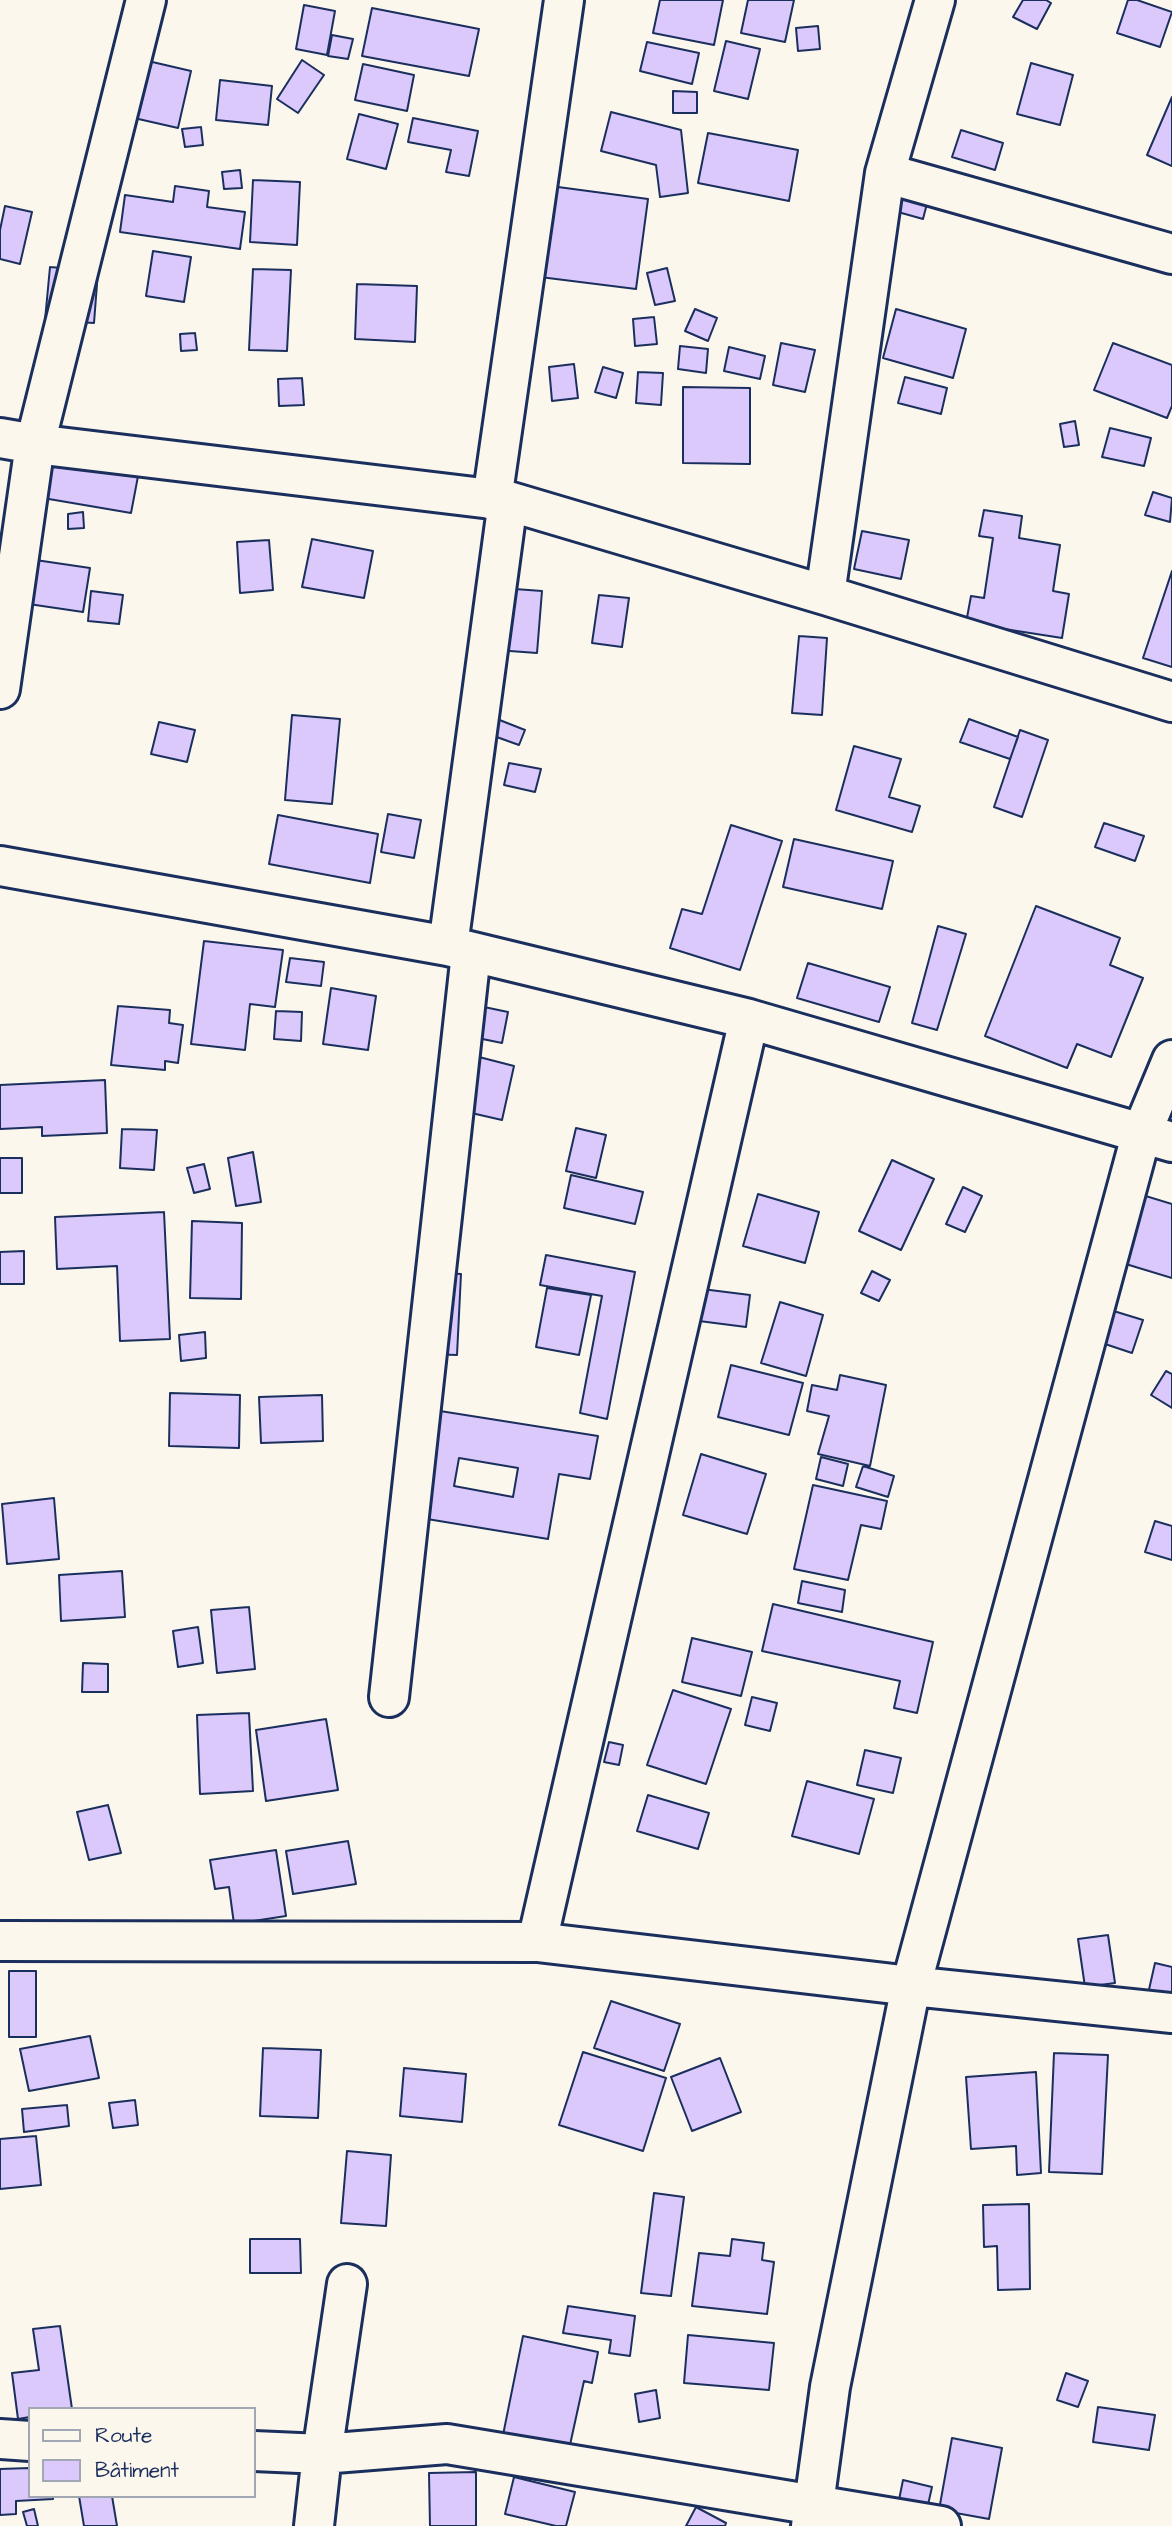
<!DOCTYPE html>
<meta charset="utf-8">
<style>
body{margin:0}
#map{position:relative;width:1172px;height:2526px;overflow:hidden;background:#fbf7ec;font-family:"Architects Daughter",sans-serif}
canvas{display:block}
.legend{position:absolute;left:28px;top:2407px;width:228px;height:91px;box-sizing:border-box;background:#fbf7ec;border:2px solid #a1a7b3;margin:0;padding:9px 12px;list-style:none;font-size:21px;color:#1b2f5e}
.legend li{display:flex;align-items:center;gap:14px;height:35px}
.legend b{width:35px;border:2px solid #a1a7b3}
</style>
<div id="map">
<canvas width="1172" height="2526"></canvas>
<ul class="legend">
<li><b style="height:9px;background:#fbf7ec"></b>Route</li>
<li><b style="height:19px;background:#dbc9fb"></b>Bâtiment</li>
</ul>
</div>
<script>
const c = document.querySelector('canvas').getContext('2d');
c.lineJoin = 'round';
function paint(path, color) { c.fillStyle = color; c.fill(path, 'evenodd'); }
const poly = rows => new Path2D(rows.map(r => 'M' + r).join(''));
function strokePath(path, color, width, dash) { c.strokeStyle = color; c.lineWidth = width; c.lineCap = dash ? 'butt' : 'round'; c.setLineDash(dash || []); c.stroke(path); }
const building = poly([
 [660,0,723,0,714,45,653,33,660,0],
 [748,0,794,0,785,42,741,33,748,0],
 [1023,0,1046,0,1051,3,1037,29,1013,17,1023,0],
 [1128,0,1137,0,1172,12,1160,47,1117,33,1128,0],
 [304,5,335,11,327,55,296,49,304,5],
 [372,8,479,29,469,76,362,56,372,8],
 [818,26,820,49,798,51,796,28,818,26],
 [332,35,353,39,348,59,328,56,332,35],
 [726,41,760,49,748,99,714,91,726,41],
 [647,42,699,53,692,84,640,71,647,42],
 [302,60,324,75,298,113,277,99,302,60],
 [148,61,191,71,178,128,134,118,148,61],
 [1031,63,1073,75,1060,125,1017,114,1031,63],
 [363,64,414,75,407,111,355,100,363,64],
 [220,80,272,86,268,125,216,120,220,80],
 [673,91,697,92,697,113,673,113,673,91],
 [1172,97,1172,166,1147,155,1172,97],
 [611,112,681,130,688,193,660,197,656,165,601,151,611,112],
 [359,114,398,124,386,169,347,159,359,114],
 [413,118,478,131,469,176,446,172,451,150,408,142,413,118],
 [201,127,203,145,185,147,182,129,201,127],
 [961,130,1003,143,995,170,952,157,961,130],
 [708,133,798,150,789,201,698,183,708,133],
 [240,170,242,188,224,189,222,172,240,170],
 [253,180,300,182,297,245,250,242,253,180],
 [528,183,648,199,636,289,516,274,528,183],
 [175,186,209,191,207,207,245,212,240,249,120,232,125,195,173,202,175,186],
 [905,186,930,192,923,219,898,212,905,186],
 [5,206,32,212,20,264,0,259,0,230,5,206],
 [153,251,191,257,184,302,146,296,153,251],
 [50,267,98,271,94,323,45,320,50,267],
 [667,268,675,301,655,305,647,273,667,268],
 [253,269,291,270,287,351,249,350,253,269],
 [357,284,417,286,415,342,355,339,357,284],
 [695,309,717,318,708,341,685,331,695,309],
 [896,309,966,329,953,378,883,358,896,309],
 [654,317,657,344,635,346,633,319,654,317],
 [195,333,197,350,181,351,180,334,195,333],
 [781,343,815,350,805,392,773,385,781,343],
 [1113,343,1172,365,1172,406,1167,418,1094,390,1113,343],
 [680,346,708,349,706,373,678,369,680,346],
 [729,347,765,356,760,379,724,371,729,347],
 [574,364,578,398,552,401,549,367,574,364],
 [603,367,623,373,616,398,595,392,603,367],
 [638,372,663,373,661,405,636,403,638,372],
 [905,377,947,388,941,414,898,403,905,377],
 [302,378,304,405,279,406,278,379,302,378],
 [683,387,750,388,750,464,683,463,683,387],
 [1075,421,1079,445,1064,447,1060,424,1075,421],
 [1110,428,1151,438,1144,466,1102,457,1110,428],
 [51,455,139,471,131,513,43,498,51,455],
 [1153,492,1172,498,1170,522,1145,515,1153,492],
 [984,510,1022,516,1019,538,1060,545,1053,591,1069,594,1062,638,966,623,971,596,984,598,993,538,979,536,984,510],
 [83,512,84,528,68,529,68,514,83,512],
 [862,531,909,540,901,579,854,569,862,531],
 [312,539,373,551,364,598,302,587,312,539],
 [269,540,273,590,240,593,237,542,269,540],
 [22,558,90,568,83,612,15,602,22,558],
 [1172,571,1172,667,1143,658,1172,571],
 [501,588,542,591,537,653,496,650,501,588],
 [91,591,123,595,119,624,88,621,91,591],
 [599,595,629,598,622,647,592,643,599,595],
 [799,636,827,638,822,715,792,713,799,636],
 [292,715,340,719,332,804,285,800,292,715],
 [497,719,525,730,519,745,491,735,497,719],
 [969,719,1018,737,1010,759,960,742,969,719],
 [159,722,195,730,187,762,151,754,159,722],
 [1020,730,1048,740,1022,817,994,807,1020,730],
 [854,746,901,759,889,797,920,806,912,832,836,810,854,746],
 [509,763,541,769,535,792,504,785,509,763],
 [388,814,421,820,414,858,381,852,388,814],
 [278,815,378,834,370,883,269,864,278,815],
 [1104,823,1144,836,1135,861,1095,847,1104,823],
 [731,825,782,841,740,970,670,948,682,909,702,914,731,825],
 [794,839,893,861,882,909,783,887,794,839],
 [1036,906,1120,938,1110,965,1143,978,1111,1057,1077,1044,1067,1068,985,1036,1036,906],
 [938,926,966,934,937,1030,912,1023,938,926],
 [204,941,283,950,275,1007,250,1004,245,1050,191,1044,204,941],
 [290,958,324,962,321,986,286,982,290,958],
 [808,963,890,987,879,1022,797,998,808,963],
 [331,988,376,996,368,1050,323,1044,331,988],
 [465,1003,508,1012,502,1043,458,1034,465,1003],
 [118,1006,170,1010,169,1023,183,1025,178,1063,165,1061,165,1070,111,1065,118,1006],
 [276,1011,302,1012,301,1041,274,1039,276,1011],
 [479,1057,514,1066,502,1120,467,1112,479,1057],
 [105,1080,107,1133,42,1136,42,1127,0,1129,0,1085,105,1080],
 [576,1128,606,1135,596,1178,566,1171,576,1128],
 [122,1129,157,1130,154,1170,120,1168,122,1129],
 [253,1152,261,1202,236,1206,228,1158,253,1152],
 [0,1158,22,1158,22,1193,0,1193,0,1158],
 [892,1160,934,1179,901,1250,859,1231,892,1160],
 [204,1164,210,1189,194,1193,187,1168,204,1164],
 [571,1175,643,1192,635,1224,564,1208,571,1175],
 [963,1187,982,1196,965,1232,946,1224,963,1187],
 [1126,1190,1172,1204,1172,1278,1106,1258,1126,1190],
 [758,1194,819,1212,805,1263,743,1246,758,1194],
 [164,1212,170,1339,120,1341,117,1266,57,1269,55,1217,164,1212],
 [192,1221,242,1223,241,1299,190,1298,192,1221],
 [24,1251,24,1284,0,1284,0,1252,24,1251],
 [546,1255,635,1272,607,1419,580,1413,602,1296,540,1285,546,1255],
 [872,1271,890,1280,879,1301,861,1293,872,1271],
 [430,1272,461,1274,457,1355,426,1354,430,1272],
 [547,1288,591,1295,579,1355,536,1347,547,1288],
 [702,1289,750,1295,746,1327,699,1321,702,1289],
 [780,1302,823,1315,806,1376,761,1363,780,1302],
 [1094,1305,1143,1320,1132,1353,1084,1337,1094,1305],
 [205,1332,206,1358,181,1361,179,1335,205,1332],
 [731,1365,803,1383,789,1435,718,1417,731,1365],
 [1166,1371,1172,1374,1172,1408,1151,1395,1166,1371],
 [840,1375,886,1385,870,1466,818,1454,829,1416,807,1411,812,1385,837,1390,840,1375],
 [170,1393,240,1395,239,1448,169,1446,170,1393],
 [322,1395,323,1441,261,1443,259,1397,322,1395],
 [421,1408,598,1436,590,1479,559,1474,548,1539,403,1515,421,1408],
 [459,1458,518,1468,513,1497,454,1486,459,1458],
 [701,1454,766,1474,747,1534,683,1515,701,1454],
 [821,1457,848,1464,843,1486,816,1479,821,1457],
 [863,1466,894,1476,888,1497,856,1487,863,1466],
 [813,1485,887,1501,881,1529,861,1525,848,1580,794,1569,813,1485],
 [54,1498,59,1559,7,1564,2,1504,54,1498],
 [1155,1521,1172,1526,1172,1560,1145,1552,1155,1521],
 [122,1571,125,1617,61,1621,59,1575,122,1571],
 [802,1581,845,1590,842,1612,798,1603,802,1581],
 [773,1604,933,1642,917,1713,894,1708,900,1681,762,1651,773,1604],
 [249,1607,255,1669,217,1673,211,1610,249,1607],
 [198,1627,203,1663,178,1667,173,1631,198,1627],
 [692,1638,752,1652,741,1696,682,1682,692,1638],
 [83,1663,108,1664,108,1692,82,1692,83,1663],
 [673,1690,731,1709,706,1784,647,1765,673,1690],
 [752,1697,777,1703,770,1731,745,1725,752,1697],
 [249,1713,253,1791,200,1794,197,1715,249,1713],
 [326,1719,338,1790,266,1801,256,1730,326,1719],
 [609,1742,623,1745,619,1765,604,1762,609,1742],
 [865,1750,901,1758,893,1793,857,1785,865,1750],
 [807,1781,874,1799,859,1854,792,1836,807,1781],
 [648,1795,709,1813,698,1849,637,1831,648,1795],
 [108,1805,121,1853,89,1860,77,1812,108,1805],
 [348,1841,356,1884,293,1894,286,1851,348,1841],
 [276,1850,286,1916,234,1924,229,1887,215,1889,210,1860,276,1850],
 [1108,1935,1115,1983,1085,1987,1078,1939,1108,1935],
 [1155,1963,1172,1967,1172,2000,1148,1994,1155,1963],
 [9,1971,36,1971,36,2037,9,2037,9,1971],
 [611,2001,680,2024,664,2071,594,2048,611,2001],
 [90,2036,99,2078,29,2091,20,2049,90,2036],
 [263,2048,321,2050,318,2118,260,2116,263,2048],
 [583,2052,666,2078,643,2151,559,2125,583,2052],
 [1054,2053,1108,2055,1102,2174,1049,2172,1054,2053],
 [720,2058,741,2112,692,2131,671,2077,720,2058],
 [404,2068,466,2074,462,2122,400,2116,404,2068],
 [1036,2072,1041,2173,1017,2175,1016,2146,971,2149,966,2077,1036,2072],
 [135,2100,138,2125,113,2128,109,2103,135,2100],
 [67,2105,69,2126,24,2132,22,2109,67,2105],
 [36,2136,41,2185,0,2189,0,2139,36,2136],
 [347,2151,391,2155,386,2226,341,2223,347,2151],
 [654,2193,684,2197,671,2296,641,2293,654,2193],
 [1029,2204,1030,2289,998,2290,997,2246,984,2247,983,2205,1029,2204],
 [250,2239,300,2239,301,2273,250,2273,250,2239],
 [732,2239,764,2243,762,2260,774,2262,767,2314,692,2306,699,2253,730,2256,732,2239],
 [568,2306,635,2316,630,2356,609,2353,611,2340,563,2333,568,2306],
 [60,2326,72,2409,30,2409,30,2417,18,2419,12,2373,39,2370,33,2329,60,2326],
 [688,2335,774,2343,769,2390,684,2383,688,2335],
 [523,2336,598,2352,592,2383,584,2381,568,2454,502,2440,523,2336],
 [1066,2373,1088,2381,1078,2407,1057,2400,1066,2373],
 [656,2390,660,2418,639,2422,635,2394,656,2390],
 [1098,2407,1155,2415,1149,2450,1093,2442,1098,2407],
 [952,2438,1002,2448,989,2519,939,2510,952,2438],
 [30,2468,30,2496,53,2496,53,2499,16,2501,16,2514,0,2515,0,2469,30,2468],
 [476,2472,476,2526,430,2526,429,2473,476,2472],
 [514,2477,575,2492,566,2526,556,2526,505,2514,514,2477],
 [903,2480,932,2487,925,2518,897,2510,903,2480],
 [79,2496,112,2496,117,2526,84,2526,79,2496],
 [696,2507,726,2523,725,2526,686,2526,696,2507],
 [34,2509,38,2526,27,2526,23,2512,34,2509]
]);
const minor = poly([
 [885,173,1172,254],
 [0,438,35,444,508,501,825,595,1172,702],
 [492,500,564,0],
 [825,595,885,173,935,0],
 [0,689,35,444,146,0],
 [0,866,448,946,749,1019,1172,1142],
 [448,946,508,501],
 [389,1697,471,953],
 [0,1941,537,1942,911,1986,1172,2013],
 [537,1942,749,1019],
 [0,2439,30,2441],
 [254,2451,322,2454,447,2444,941,2526],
 [314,2526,322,2454,347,2284],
 [811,2526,830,2387,911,1986,1142,1132,1172,1060]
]);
paint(building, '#dbc9fb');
strokePath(building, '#1b2f5e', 2);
strokePath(minor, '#1b2f5e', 44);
strokePath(minor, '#fbf7ec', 38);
</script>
